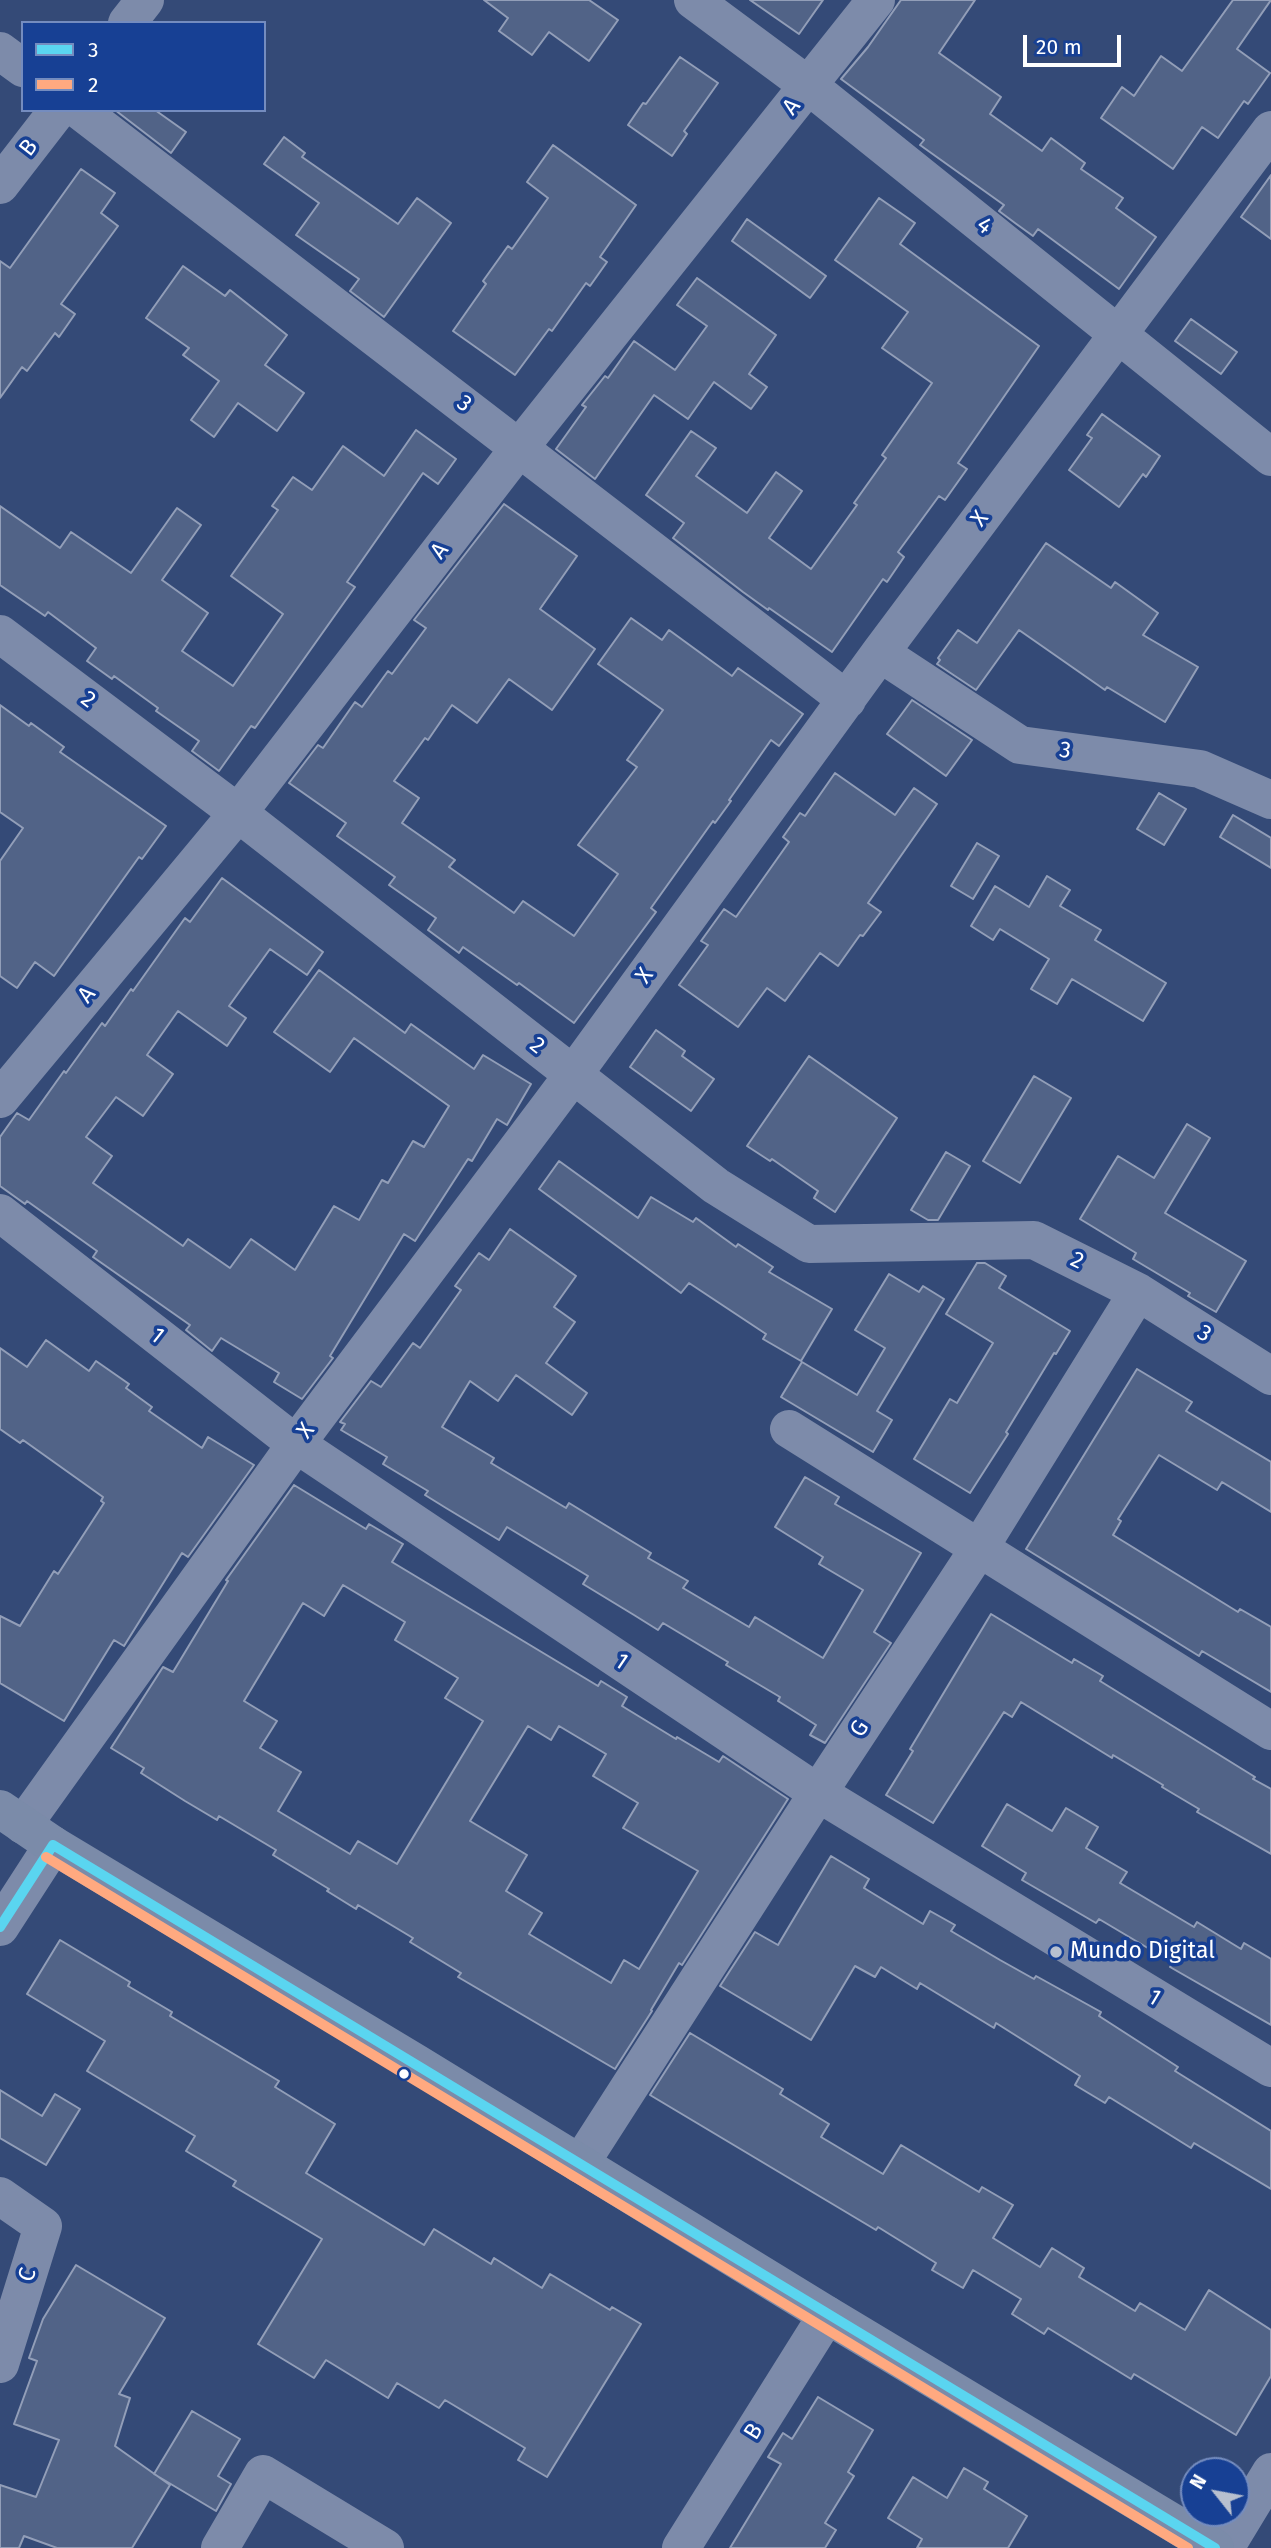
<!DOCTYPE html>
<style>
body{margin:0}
#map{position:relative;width:1271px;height:2548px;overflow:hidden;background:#344a77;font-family:"Fira Sans",sans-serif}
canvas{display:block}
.legend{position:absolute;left:21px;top:21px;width:245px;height:91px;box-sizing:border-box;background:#174094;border:2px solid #748cbf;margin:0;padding:9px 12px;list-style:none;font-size:21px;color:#fff}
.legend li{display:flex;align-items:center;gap:14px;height:35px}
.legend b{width:35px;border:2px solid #748cbf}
.north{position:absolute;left:1180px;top:2457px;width:70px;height:70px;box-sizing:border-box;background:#174094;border:2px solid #748cbf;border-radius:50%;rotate:301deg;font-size:19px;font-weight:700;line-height:28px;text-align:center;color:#fff}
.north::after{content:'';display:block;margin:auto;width:24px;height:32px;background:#b8c0cf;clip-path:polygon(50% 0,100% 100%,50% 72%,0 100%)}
.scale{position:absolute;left:1023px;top:35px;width:98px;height:32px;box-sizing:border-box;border:4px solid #fff;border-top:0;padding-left:9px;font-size:21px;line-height:24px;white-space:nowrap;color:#fff;-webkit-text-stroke:5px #174094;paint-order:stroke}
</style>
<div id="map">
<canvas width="1271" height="2548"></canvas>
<ul class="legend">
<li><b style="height:9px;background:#5ad5f0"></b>3</li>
<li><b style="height:9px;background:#ffa980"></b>2</li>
</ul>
<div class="north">N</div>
<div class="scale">20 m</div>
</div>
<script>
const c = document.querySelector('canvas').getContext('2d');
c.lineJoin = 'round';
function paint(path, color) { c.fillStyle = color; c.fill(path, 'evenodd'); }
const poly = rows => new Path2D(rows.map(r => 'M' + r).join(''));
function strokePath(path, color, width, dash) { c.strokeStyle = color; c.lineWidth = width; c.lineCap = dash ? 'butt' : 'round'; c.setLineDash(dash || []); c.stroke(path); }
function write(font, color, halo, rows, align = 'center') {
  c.font = font + ' "Fira Sans",sans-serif'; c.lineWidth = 7; c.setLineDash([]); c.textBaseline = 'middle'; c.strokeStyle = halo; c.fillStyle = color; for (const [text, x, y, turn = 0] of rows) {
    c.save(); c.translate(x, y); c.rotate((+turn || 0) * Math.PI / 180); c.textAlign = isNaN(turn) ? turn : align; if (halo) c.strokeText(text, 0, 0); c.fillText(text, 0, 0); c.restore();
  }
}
const building = poly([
 [484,0,589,0,618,20,589,61,549,32,532,55,499,31,508,18,484,0],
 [750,0,823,0,799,34,750,0],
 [901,0,975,0,939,53,1001,97,990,114,1042,151,1051,138,1085,163,1081,169,1123,198,1116,208,1156,237,1119,289,1038,229,1033,236,1015,223,999,211,1004,205,920,145,924,140,841,79,868,47,901,0],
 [1233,0,1271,0,1237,49,1270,73,1248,104,1244,101,1218,138,1202,127,1173,169,1101,118,1122,87,1134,96,1161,56,1182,71,1233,0],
 [680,57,718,83,684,131,687,134,672,156,628,125,643,103,646,104,680,57],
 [115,110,155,110,186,132,171,153,115,110],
 [284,137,305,153,302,157,398,224,417,198,451,223,384,317,350,291,359,279,296,235,319,203,264,164,284,137],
 [553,145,636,205,600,257,607,262,590,286,586,283,552,331,549,329,515,375,453,331,486,284,483,281,508,246,512,249,548,198,527,182,553,145],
 [81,169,115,193,101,213,118,226,61,304,75,314,59,337,55,333,27,371,22,367,0,398,0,261,10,268,81,169],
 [1271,175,1271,239,1241,217,1271,175],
 [879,198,915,223,900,244,1039,346,958,463,967,469,945,500,939,496,898,552,904,557,887,582,883,579,832,652,769,608,768,610,743,592,673,538,684,523,646,495,691,431,716,448,696,476,747,513,776,472,802,491,769,538,811,569,857,505,854,503,886,458,882,455,932,383,882,348,908,312,835,260,879,198],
 [747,219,826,276,810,298,732,241,747,219],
 [183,266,225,296,230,290,287,335,265,365,304,393,277,431,238,403,214,437,191,420,219,381,183,355,189,348,146,318,183,266],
 [697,278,776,335,749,374,767,387,751,409,714,382,688,419,654,395,595,479,556,449,586,407,582,405,605,376,608,378,634,341,675,370,707,326,677,305,697,278],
 [1191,319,1237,352,1221,374,1175,341,1191,319],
 [1102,414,1160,456,1146,477,1143,474,1119,507,1069,470,1092,438,1087,435,1102,414],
 [416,430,456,459,438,484,423,473,347,582,355,587,255,728,251,726,219,771,192,751,199,741,156,711,158,708,114,676,112,679,87,661,96,648,48,612,45,616,0,585,0,506,60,548,71,532,131,573,177,508,201,525,162,580,208,613,182,651,233,686,283,614,231,576,278,510,272,506,293,477,312,490,343,446,384,476,416,430],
 [504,504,577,556,540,609,595,649,552,710,509,679,477,723,452,705,428,740,425,738,394,781,419,798,402,823,455,860,449,867,514,913,523,901,574,936,618,874,578,845,637,767,627,760,663,710,598,664,631,618,662,640,669,630,732,676,738,668,803,714,779,746,771,740,729,800,731,801,715,823,713,821,651,908,656,912,574,1023,519,983,517,985,463,947,459,953,428,930,436,918,389,885,395,877,337,836,346,823,289,783,318,745,323,748,355,702,362,707,388,671,392,674,426,628,414,620,504,504],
 [1046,543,1111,588,1115,582,1158,613,1143,635,1198,667,1165,722,1107,687,1105,690,1019,630,976,690,937,664,940,660,938,658,958,630,977,643,1046,543],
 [912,700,972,740,946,776,887,734,912,700],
 [0,705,29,726,31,723,64,747,60,752,166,826,142,859,139,857,54,976,35,962,17,988,0,976,0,861,23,828,0,812,0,705],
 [835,773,895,815,914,788,937,804,868,903,881,912,863,936,860,935,838,966,820,953,785,1001,767,988,738,1027,679,985,708,945,701,941,724,909,736,917,789,842,783,837,800,813,805,816,835,773],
 [1159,793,1186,809,1164,845,1137,829,1159,793],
 [1233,815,1271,838,1271,868,1220,837,1233,815],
 [977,843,999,856,973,899,951,886,977,843],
 [1047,876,1070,890,1060,906,1101,930,1095,940,1166,983,1143,1021,1072,979,1057,1004,1031,989,1049,959,1000,929,993,940,971,926,995,886,1029,907,1047,876],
 [222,878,323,952,307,975,270,949,229,1006,246,1018,227,1046,178,1011,147,1055,173,1074,143,1116,116,1097,86,1137,112,1156,93,1183,183,1246,188,1239,230,1268,251,1239,295,1270,334,1206,359,1220,382,1180,388,1183,413,1141,424,1147,449,1106,354,1038,330,1072,274,1032,319,970,405,1033,411,1024,474,1069,483,1055,531,1084,507,1125,497,1119,472,1161,468,1159,415,1241,404,1234,330,1356,333,1358,302,1399,274,1382,279,1373,221,1338,212,1351,186,1330,190,1325,93,1257,97,1251,27,1201,25,1204,0,1186,0,1137,17,1113,29,1120,64,1071,66,1073,102,1023,105,1026,131,989,133,991,185,918,190,922,222,878],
 [656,1030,685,1051,682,1056,714,1079,691,1111,630,1067,656,1030],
 [809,1056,897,1118,835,1212,814,1198,818,1191,772,1159,770,1161,747,1146,809,1056],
 [1034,1076,1071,1098,1020,1183,983,1161,1034,1076],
 [1187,1124,1210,1138,1165,1213,1246,1261,1216,1312,1188,1296,1190,1293,1133,1259,1136,1253,1080,1219,1118,1156,1154,1178,1187,1124],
 [946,1152,970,1166,938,1220,928,1220,911,1210,946,1152],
 [559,1161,638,1218,651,1197,693,1222,696,1218,736,1247,738,1244,773,1267,769,1272,832,1309,801,1361,763,1339,766,1334,689,1283,681,1293,539,1189,559,1161],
 [510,1229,576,1276,554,1307,575,1322,546,1363,587,1393,572,1415,516,1375,498,1401,470,1381,442,1427,494,1458,491,1463,566,1508,569,1503,651,1553,648,1558,688,1581,683,1588,749,1627,755,1617,823,1658,863,1590,819,1564,823,1557,775,1527,805,1477,839,1497,835,1504,921,1553,874,1632,891,1643,825,1743,810,1735,816,1725,778,1701,780,1697,726,1665,728,1662,663,1623,658,1630,634,1615,583,1584,588,1576,507,1527,499,1540,446,1508,425,1495,428,1491,383,1464,387,1457,341,1430,345,1424,340,1422,371,1381,381,1387,413,1343,420,1348,461,1290,455,1286,479,1253,489,1260,510,1229],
 [977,1263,985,1263,1006,1276,999,1288,1070,1331,1056,1354,1054,1353,1006,1432,1008,1434,970,1493,914,1459,950,1399,957,1403,993,1343,946,1314,977,1263],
 [889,1274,919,1292,923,1286,944,1299,877,1411,892,1420,873,1452,781,1397,802,1362,857,1395,885,1348,855,1330,889,1274],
 [46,1340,89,1371,96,1361,129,1384,126,1388,152,1407,149,1411,202,1448,208,1437,254,1465,188,1557,182,1553,124,1646,114,1640,64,1721,0,1683,0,1616,20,1626,54,1571,58,1574,104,1503,101,1501,103,1497,23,1440,20,1443,0,1429,0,1348,27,1367,46,1340],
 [1137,1369,1192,1402,1186,1411,1271,1462,1271,1512,1222,1482,1217,1490,1159,1455,1118,1519,1121,1521,1113,1535,1238,1612,1240,1609,1271,1627,1271,1692,1202,1651,1199,1656,1026,1549,1137,1369],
 [294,1485,366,1529,369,1524,403,1544,392,1562,598,1686,601,1681,627,1697,622,1706,676,1739,677,1737,719,1762,723,1756,788,1799,682,1965,679,1963,651,2010,652,2011,615,2069,458,1977,461,1973,410,1942,413,1938,358,1905,356,1909,327,1891,329,1889,273,1855,276,1850,219,1816,217,1820,185,1801,141,1773,144,1768,111,1748,163,1667,173,1672,228,1581,226,1580,294,1485],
 [343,1585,405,1622,395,1640,458,1678,445,1698,483,1721,397,1864,358,1841,350,1854,278,1811,301,1772,260,1748,277,1721,244,1701,303,1603,324,1616,343,1585],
 [528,1726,551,1740,559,1726,606,1754,593,1776,638,1803,623,1828,698,1871,639,1969,624,1960,611,1983,529,1934,542,1913,506,1891,527,1855,470,1821,528,1726],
 [991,1614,1072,1663,1074,1659,1103,1676,1100,1681,1255,1777,1253,1779,1271,1789,1271,1854,1197,1812,1199,1809,1162,1787,1163,1785,1113,1755,1112,1758,1021,1702,1012,1717,1004,1712,933,1823,886,1795,913,1751,910,1749,991,1614],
 [1007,1804,1052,1831,1066,1808,1098,1827,1086,1848,1127,1872,1120,1883,1194,1927,1197,1922,1241,1949,1244,1943,1271,1959,1271,2025,1170,1967,1173,1963,1099,1919,1096,1923,1022,1880,1026,1873,982,1846,1007,1804],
 [831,1856,869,1879,864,1888,923,1924,930,1911,955,1925,951,1931,1000,1960,1034,1979,1036,1976,1101,2012,1099,2016,1178,2067,1175,2071,1271,2131,1271,2189,1194,2143,1191,2148,1109,2097,1105,2103,1075,2085,1080,2076,996,2023,994,2028,920,1983,917,1989,881,1967,875,1977,855,1966,811,2040,720,1986,755,1932,778,1945,831,1856],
 [60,1940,130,1982,128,1986,172,2012,170,2016,279,2081,275,2087,335,2124,306,2173,424,2245,434,2229,491,2264,494,2258,542,2288,550,2274,610,2310,612,2307,641,2324,547,2477,518,2460,525,2448,445,2400,439,2408,397,2383,388,2398,326,2360,314,2378,258,2344,322,2239,233,2186,236,2181,186,2151,195,2136,87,2071,105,2041,27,1994,60,1940],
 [690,2033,783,2089,780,2094,829,2124,821,2137,883,2174,901,2145,979,2192,982,2187,1013,2205,993,2238,1040,2267,1052,2248,1084,2268,1079,2277,1135,2311,1140,2303,1185,2330,1209,2290,1271,2330,1271,2376,1236,2435,1134,2374,1131,2379,1048,2328,1044,2334,1012,2314,1021,2299,973,2270,963,2288,932,2270,936,2263,878,2227,876,2230,650,2095,690,2033],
 [0,2090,42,2116,55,2094,80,2109,46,2165,0,2138,0,2090],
 [76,2265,165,2318,119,2394,130,2398,115,2446,170,2485,132,2548,57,2548,24,2536,19,2548,0,2548,0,2485,36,2497,59,2440,14,2424,37,2361,29,2358,43,2319,76,2265],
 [818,2397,873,2430,848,2472,854,2476,825,2523,836,2530,825,2548,730,2548,781,2464,768,2457,783,2433,792,2439,818,2397],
 [192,2411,240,2439,218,2476,231,2484,216,2511,154,2474,192,2411],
 [964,2468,988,2482,984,2489,1027,2516,1008,2548,917,2548,922,2539,888,2518,913,2477,947,2498,964,2468]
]);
const minor = poly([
 [693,0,809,86,1271,457],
 [127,23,145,0],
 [0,51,23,68],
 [79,110,847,700],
 [0,185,58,110],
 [0,634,238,813,716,1186,809,1244,1034,1240,1138,1292,1271,1376],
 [880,653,1020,745,1200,769,1271,800],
 [0,1099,238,813,520,447,876,0],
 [0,1213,296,1444,818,1793,1271,2068],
 [789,1429,1271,1731],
 [23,1825,296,1444,573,1075,880,653,1271,130],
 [0,1927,53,1845],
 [580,2164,818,1793,980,1547,1138,1292],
 [0,2196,43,2226,0,2364],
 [220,2548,263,2474,385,2548],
 [681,2548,827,2315],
 [1225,2548,1271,2472]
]);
const major = poly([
 [0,1809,53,1845,416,2063,827,2315,1215,2548]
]);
const bus1 = poly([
 [53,1845,1215,2548],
 [0,1927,53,1845]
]);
const bus2 = poly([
 [46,1857,1188,2548]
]);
const markers = [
 [1056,1952,7,"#b8c0cf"],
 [404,2074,6,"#fff"]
];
const streetNames = [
 ["A",792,107,-51],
 ["B",29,148,-52],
 ["4",984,226,39],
 ["3",464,404,37],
 ["X",980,519,-53],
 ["A",440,551,-52],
 ["2",88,700,37],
 ["3",1065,751,8],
 ["X",645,976,-54],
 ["A",87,995,-50],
 ["2",537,1046,38],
 ["2",1077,1261,26],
 ["3",1204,1334,32],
 ["1",157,1336,38],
 ["X",306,1431,-53],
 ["1",621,1662,34],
 ["G",860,1729,-57],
 ["1",1154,1998,31],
 ["C",28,2275,-73],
 ["B",754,2432,-58]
];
const poiNames = [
 ["Mundo Digital",1070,1952]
];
paint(building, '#516387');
strokePath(building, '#929eb8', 2);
strokePath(minor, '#7d8baa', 38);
strokePath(major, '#7b8ba9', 38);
strokePath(bus1, '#5ad5f0', 10);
strokePath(bus2, '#ffa980', 10);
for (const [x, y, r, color] of markers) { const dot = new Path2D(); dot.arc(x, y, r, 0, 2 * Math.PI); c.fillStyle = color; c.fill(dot); strokePath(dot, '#174094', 2.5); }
write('23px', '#fff', '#174094', streetNames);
write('23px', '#fff', '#174094', poiNames, 'left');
</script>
